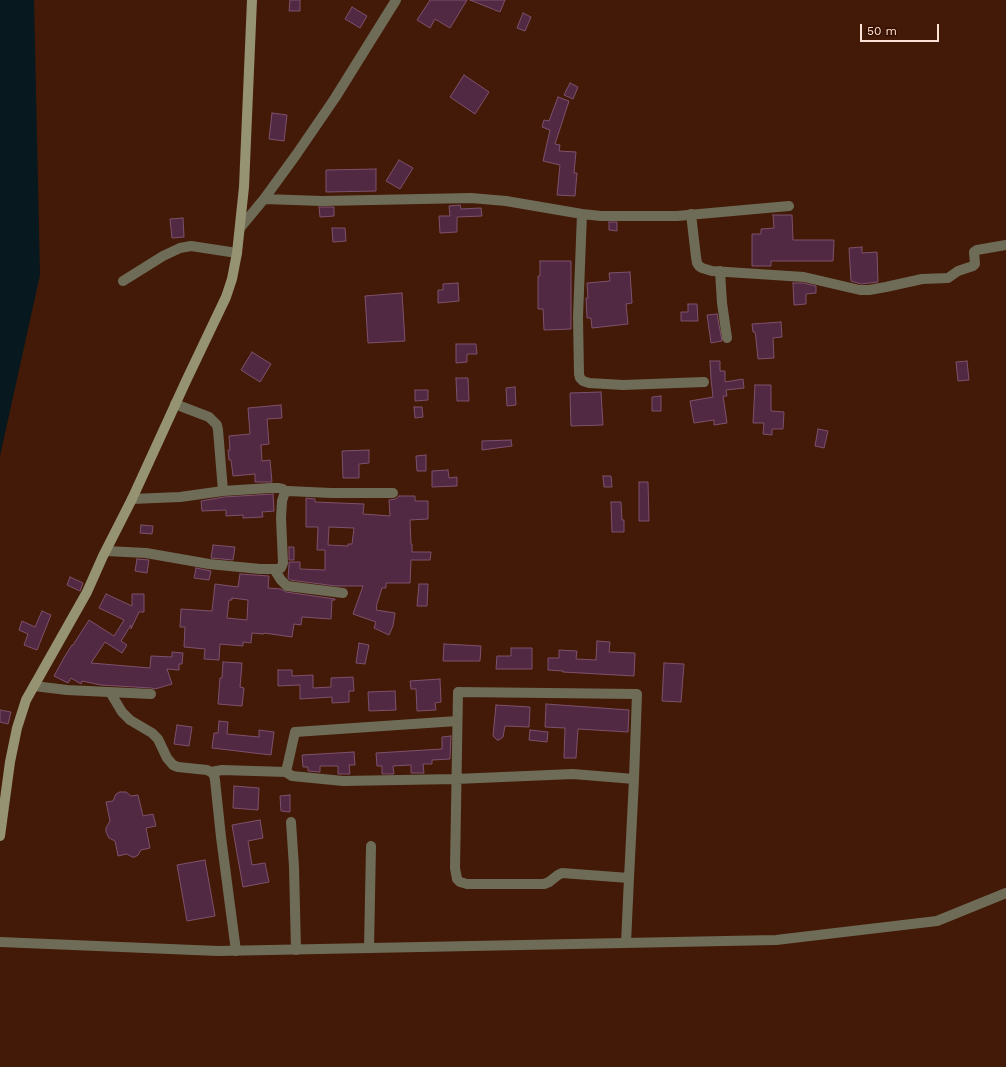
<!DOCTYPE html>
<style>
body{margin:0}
#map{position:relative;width:1006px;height:1067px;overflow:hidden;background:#431a07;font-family:"Work Sans",sans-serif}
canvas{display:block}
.scale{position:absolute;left:860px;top:24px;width:79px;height:18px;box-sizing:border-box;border:2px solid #fee1d6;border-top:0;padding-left:5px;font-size:12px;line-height:14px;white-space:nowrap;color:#fee1d6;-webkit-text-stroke:3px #381000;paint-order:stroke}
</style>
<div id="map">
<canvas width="1006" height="1067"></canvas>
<div class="scale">50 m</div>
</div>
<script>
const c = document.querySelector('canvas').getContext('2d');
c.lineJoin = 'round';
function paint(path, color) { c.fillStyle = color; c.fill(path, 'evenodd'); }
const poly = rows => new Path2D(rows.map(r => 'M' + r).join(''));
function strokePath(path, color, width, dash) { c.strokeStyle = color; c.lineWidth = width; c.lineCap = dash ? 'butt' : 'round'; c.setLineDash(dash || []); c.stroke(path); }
const water = poly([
 [0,0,34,0,40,275,0,456]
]);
const building = poly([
 [290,0,300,0,300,11,289,11,290,0],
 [430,0,467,0,450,28,435,19,430,28,417,20,430,0],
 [470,0,505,0,500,12,470,0],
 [352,7,367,16,360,28,345,19,352,7],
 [523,13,531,17,525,31,517,28,523,13],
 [464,75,489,92,475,114,450,97,464,75],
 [570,83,578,87,573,99,564,95,570,83],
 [558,97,569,101,555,144,560,145,559,151,576,152,574,173,577,173,575,196,557,195,560,165,543,161,550,130,542,127,544,120,549,121,558,97],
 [272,113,287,115,284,141,269,139,272,113],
 [399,160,413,168,400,189,386,181,399,160],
 [376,169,376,191,326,192,326,170,376,169],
 [460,205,461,209,481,208,482,216,457,217,457,232,440,233,439,216,450,216,449,206,460,205],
 [319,207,334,207,334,216,320,217,319,207],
 [773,215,792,215,793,240,834,240,833,261,771,261,771,266,752,266,752,234,761,234,761,229,774,228,773,215],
 [183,218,184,237,172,238,170,219,183,218],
 [609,222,617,222,617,231,609,230,609,222],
 [332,228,345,228,346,241,333,242,332,228],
 [862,247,862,253,877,252,878,282,861,284,851,281,849,248,862,247],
 [540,261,571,261,571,329,544,330,543,309,538,309,538,276,540,276,540,261],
 [630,272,632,303,626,304,628,324,592,328,591,318,587,318,586,298,588,298,587,283,610,281,609,273,630,272],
 [458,283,459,301,438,303,438,290,443,290,443,284,458,283],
 [793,283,803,283,816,286,816,293,806,294,806,304,794,305,793,283],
 [402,293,405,341,368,343,365,296,402,293],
 [688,304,697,304,698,321,681,321,681,312,688,312,688,304],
 [717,314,722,341,711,343,707,315,717,314],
 [781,322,782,337,773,338,774,358,758,359,756,339,755,332,753,332,752,324,781,322],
 [456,344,476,344,477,354,467,354,467,362,456,363,456,344],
 [252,352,271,364,260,382,241,370,252,352],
 [710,361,720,361,720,371,725,371,725,382,743,379,744,388,726,390,727,396,723,396,727,423,714,425,714,420,694,423,690,401,713,397,711,379,710,361],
 [967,361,969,380,958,381,956,362,967,361],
 [456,378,468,378,469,401,457,401,456,378],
 [755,385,771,385,771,411,784,412,783,429,772,429,772,435,763,434,764,423,753,423,755,385],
 [515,387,516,405,507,406,506,388,515,387],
 [415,390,428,390,428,400,415,401,415,390],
 [601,392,603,425,571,426,570,393,601,392],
 [661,396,661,411,652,411,652,397,661,396],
 [281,405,282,418,267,419,269,444,261,445,262,461,270,460,272,482,255,482,255,474,233,476,231,460,229,460,228,450,230,450,229,436,250,434,248,408,281,405],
 [414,407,422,407,423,417,415,418,414,407],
 [818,429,828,431,824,448,815,446,818,429],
 [511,440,512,446,482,450,482,441,511,440],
 [369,450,369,463,359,464,359,478,343,478,342,451,369,450],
 [426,455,426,471,417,471,416,456,426,455],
 [448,470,449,478,457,477,457,486,432,487,432,471,448,470],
 [603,476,611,476,612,487,604,487,603,476],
 [639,482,648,482,649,521,639,521,639,482],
 [273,494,274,511,262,512,263,517,243,518,243,515,226,516,226,510,202,511,201,501,224,497,273,494],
 [399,496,415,496,415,501,428,501,428,519,410,520,411,544,412,544,412,552,431,552,430,560,411,560,410,583,386,583,386,588,382,588,376,607,377,607,376,610,395,613,393,626,389,635,374,628,376,622,353,614,363,586,336,586,290,580,288,578,289,566,289,562,300,562,300,569,325,570,325,550,317,550,318,527,306,527,306,498,315,499,315,502,364,504,363,514,390,516,389,500,396,499,399,496],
 [329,527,354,528,352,544,348,544,348,546,328,545,329,527],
 [611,502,621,502,622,520,624,520,624,532,612,532,611,502],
 [141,525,153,526,152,534,140,533,141,525],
 [213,545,235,547,233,560,211,558,213,545],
 [289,547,294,547,294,560,289,560,289,547],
 [137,559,149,560,147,573,135,571,137,559],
 [196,568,211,571,209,580,194,578,196,568],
 [240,574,269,576,268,588,281,589,286,592,335,599,335,600,332,600,331,619,302,617,301,625,294,624,292,637,264,633,264,634,252,633,251,643,243,642,243,646,220,644,219,660,204,659,205,649,184,647,185,627,180,627,181,609,212,611,215,584,238,587,240,574],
 [232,598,248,600,247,620,227,618,229,600,232,600,232,598],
 [70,577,83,583,80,591,67,585,70,577],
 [419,584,428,584,427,606,417,606,419,584],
 [106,594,132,606,132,594,144,594,144,612,139,612,131,629,131,625,121,641,127,645,122,653,105,642,91,663,150,668,151,656,172,657,172,652,183,653,182,664,179,664,179,670,167,669,172,684,155,689,151,688,101,685,82,681,81,684,71,678,68,683,54,676,65,656,72,645,73,645,89,620,114,636,124,620,99,608,106,594],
 [42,611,51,615,37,650,24,645,28,634,19,630,22,621,35,627,42,611],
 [597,641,610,642,609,652,635,653,634,676,563,672,563,671,548,670,548,658,559,658,559,650,577,651,576,659,596,660,597,641],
 [359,643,369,645,365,664,356,663,359,643],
 [444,644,481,646,480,661,443,661,444,644],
 [511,648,532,648,532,669,496,669,497,656,511,656,511,648],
 [223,662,242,663,240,687,244,688,242,706,218,704,220,678,222,678,223,662],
 [664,663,684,664,681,702,662,701,664,663],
 [278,670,292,670,292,676,313,675,313,688,331,687,331,678,353,677,354,691,349,691,349,702,332,703,332,697,300,699,300,685,278,686,278,670],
 [440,679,441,702,435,703,436,710,417,711,416,689,411,689,410,681,440,679],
 [395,691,396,710,369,711,368,692,395,691],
 [546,704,560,705,629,710,628,732,578,729,576,758,564,758,565,728,545,727,546,704],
 [496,705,530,707,529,727,505,726,503,737,499,740,497,740,493,736,496,705],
 [0,710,11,712,8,724,0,722,0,710],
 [219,721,228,722,227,734,259,737,259,730,274,732,271,755,212,748,214,733,218,733,219,721],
 [177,725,192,727,189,746,174,744,177,725],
 [530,730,548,732,547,742,529,740,530,730],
 [451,736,450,759,432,760,432,764,423,764,424,773,411,773,411,765,393,766,394,774,382,774,382,766,377,766,376,753,442,749,442,737,451,736],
 [354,752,355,765,349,765,350,774,338,774,338,766,320,766,320,772,308,771,308,767,303,767,302,755,354,752],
 [234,786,259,788,258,810,233,808,234,786],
 [120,792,126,792,131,796,138,795,143,816,153,814,156,826,146,828,150,848,141,850,138,855,135,857,132,857,127,854,118,856,115,841,109,838,106,832,106,828,110,821,106,802,113,801,116,794,120,792],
 [290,795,290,812,281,811,280,796,290,795],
 [260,820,263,838,248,841,252,865,265,863,269,882,243,887,232,825,260,820],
 [205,860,215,916,187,921,177,865,205,860]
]);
const minor = poly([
 [264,199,322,201,471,198,506,201,582,214,601,216,677,216,789,206],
 [582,214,578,317,579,374,580,378,583,381,589,383,623,385,704,382],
 [691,214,696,257,697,263,699,266,702,268,712,271,804,277,860,290,869,290,886,287,922,279,948,278,958,271,973,266,975,264,974,252,977,250,1006,245],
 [240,228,264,199,296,155,335,98,396,0],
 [720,271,722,303,727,338],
 [123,281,163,256,180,248,191,246,237,253],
 [175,404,209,417,217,425,218,430,223,491],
 [132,499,180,497,223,491,270,488,279,488,283,489,285,492],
 [106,551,146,553,209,564,260,569,278,569,281,568,283,563,281,518,282,501,285,492,288,491,331,493,393,493],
 [274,569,281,580,287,586,343,593],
 [34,686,67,690,151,694],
 [110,692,122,712,130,720,152,733,158,739,167,758,173,765,178,767,207,770,211,772,214,775,215,780,221,837,236,951],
 [211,772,222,770,286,772,292,776,343,781,456,779,573,774,634,779],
 [286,772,295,732,457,721],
 [291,822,294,867,296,950],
 [626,943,629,878,634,779,637,694,458,692,455,868,457,879,460,882,467,884,544,884,549,882,558,875,562,873,629,878],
 [369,948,371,846]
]);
const tertiary = poly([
 [0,942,218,951,776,940,937,921,1006,893]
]);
const secondary = poly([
 [0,836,10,762,17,728,26,700,87,592,103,556,132,499,186,381,226,297,232,279,237,253,244,187,252,0]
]);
paint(water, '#07181e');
paint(building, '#512942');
strokePath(building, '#7e516c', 1);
strokePath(minor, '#6e6c57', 10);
strokePath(tertiary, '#6e6c57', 10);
strokePath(secondary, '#959371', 10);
</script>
